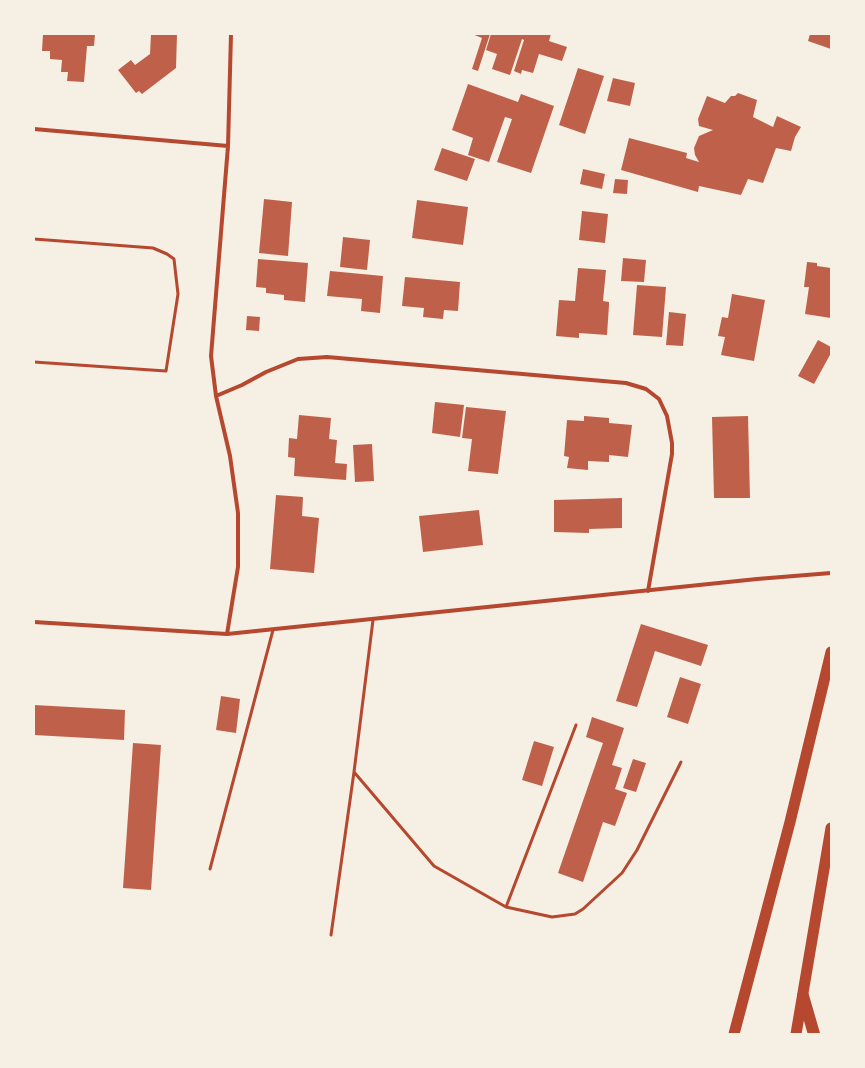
<!DOCTYPE html>
<style>
body{margin:0}
#map{position:relative;width:865px;height:1068px;overflow:hidden;background:#f6efe4;font-family:"DejaVu Sans",sans-serif}
canvas{display:block}
.frame{position:absolute;inset:0;border:35px solid #f6efe4;pointer-events:none}
</style>
<div id="map">
<canvas width="865" height="1068"></canvas>
<div class="frame"></div>
</div>
<script>
const c = document.querySelector('canvas').getContext('2d');
c.lineJoin = 'round';
function paint(path, color) { c.fillStyle = color; c.fill(path, 'evenodd'); }
const poly = rows => new Path2D(rows.map(r => 'M' + r).join(''));
function strokePath(path, color, width, dash) { c.strokeStyle = color; c.lineWidth = width; c.lineCap = dash ? 'butt' : 'round'; c.setLineDash(dash || []); c.stroke(path); }
const building = poly([
 [43,34,95,34,94,46,87,46,84,82,67,81,68,72,61,72,62,60,50,59,50,51,42,51],
 [151,34,177,34,176,68,142,94,139,91,136,93,118,70,131,60,135,65,150,54],
 [472,34,490,34,478,71,472,69,482,38],
 [491,34,551,34,549,41,567,47,562,61,539,54,533,73,522,70,521,74,514,71,524,40,522,39,510,75,492,69,497,54,486,50],
 [810,34,831,34,831,49,808,41],
 [578,68,604,76,585,134,559,125],
 [613,78,635,83,630,106,607,101],
 [468,84,518,102,521,94,554,106,531,173,497,162,512,119,505,117,489,162,468,155,473,138,452,130],
 [738,93,757,100,753,117,773,127,777,116,801,127,795,137,791,151,776,148,763,183,748,179,741,195,699,186,698,192,621,170,629,138,687,153,686,158,699,162,695,155,694,148,699,136,713,130,699,126,698,119,707,96,725,103,731,96,735,96],
 [442,148,475,159,467,181,434,170],
 [583,169,605,174,602,189,580,184],
 [615,179,628,180,627,194,613,193],
 [264,199,292,202,288,256,259,253],
 [417,200,468,207,463,245,412,238],
 [582,211,608,214,605,243,579,240],
 [343,237,370,240,367,270,340,267],
 [623,258,646,260,644,282,621,281],
 [258,259,308,263,305,302,284,300,284,295,266,293,266,288,256,287],
 [807,262,817,263,817,266,831,268,831,318,805,314,809,287,804,287],
 [578,268,606,270,603,301,609,302,609,305,607,335,579,333,579,338,556,336,559,300,575,301],
 [330,271,383,276,380,313,361,311,362,299,327,296],
 [405,277,460,282,458,311,444,310,443,319,423,317,424,308,402,306],
 [637,285,666,287,662,337,633,335],
 [732,294,765,300,754,361,721,355,725,337,718,336,722,317,728,318],
 [669,312,686,314,683,346,666,345],
 [247,316,260,317,259,331,246,330],
 [818,340,831,347,831,353,814,384,798,376],
 [435,402,464,405,460,437,432,433],
 [466,407,506,411,498,474,468,471,472,439,462,438],
 [299,415,331,418,329,439,337,440,335,463,347,464,346,480,294,476,295,458,288,457,289,438,297,439],
 [584,416,609,418,609,423,632,425,628,457,609,455,609,462,588,461,588,470,567,468,569,457,564,456,567,420,584,421],
 [748,416,750,498,714,498,712,417],
 [372,444,374,481,355,482,353,445],
 [276,495,303,497,302,516,319,518,314,573,270,569],
 [622,498,622,528,589,529,589,533,554,532,554,500],
 [479,510,483,545,423,552,419,516],
 [641,624,708,645,701,666,655,651,637,707,616,701],
 [680,677,701,684,688,724,667,717],
 [221,696,240,699,236,733,216,730],
 [34,705,125,710,124,740,34,735],
 [592,717,624,728,612,765,622,768,615,789,627,793,615,826,603,822,583,882,558,873,603,743,586,737],
 [534,741,554,747,542,786,522,780],
 [133,743,161,745,151,890,123,888],
 [633,759,646,763,636,792,623,788]
]);
const service = poly([
 [34,239,153,248,167,254,174,259,178,294,166,371,34,362],
 [354,772,434,866,506,907,552,917,575,914,583,909,622,873,637,850,681,762],
 [210,869,273,630],
 [506,907,576,725],
 [331,935,354,772,373,620]
]);
const minor = poly([
 [34,129,228,146],
 [216,396,242,385,266,372,298,359,327,357,626,383,646,389,659,399,667,416,672,443,672,454,648,591],
 [34,622,227,634,757,579,831,573],
 [227,634,238,567,238,513,230,456,216,396,211,356,228,146,231,34]
]);
const trunk = poly([
 [734,1034,790,822,831,652],
 [796,1034,831,828]
]);
const motorway = poly([
 [803,996,814,1034]
]);
paint(building, '#bf614a');
strokePath(service, '#b5482f', 3);
strokePath(minor, '#b5482f', 4);
strokePath(trunk, '#b5482f', 11);
strokePath(motorway, '#b5482f', 12);
</script>
